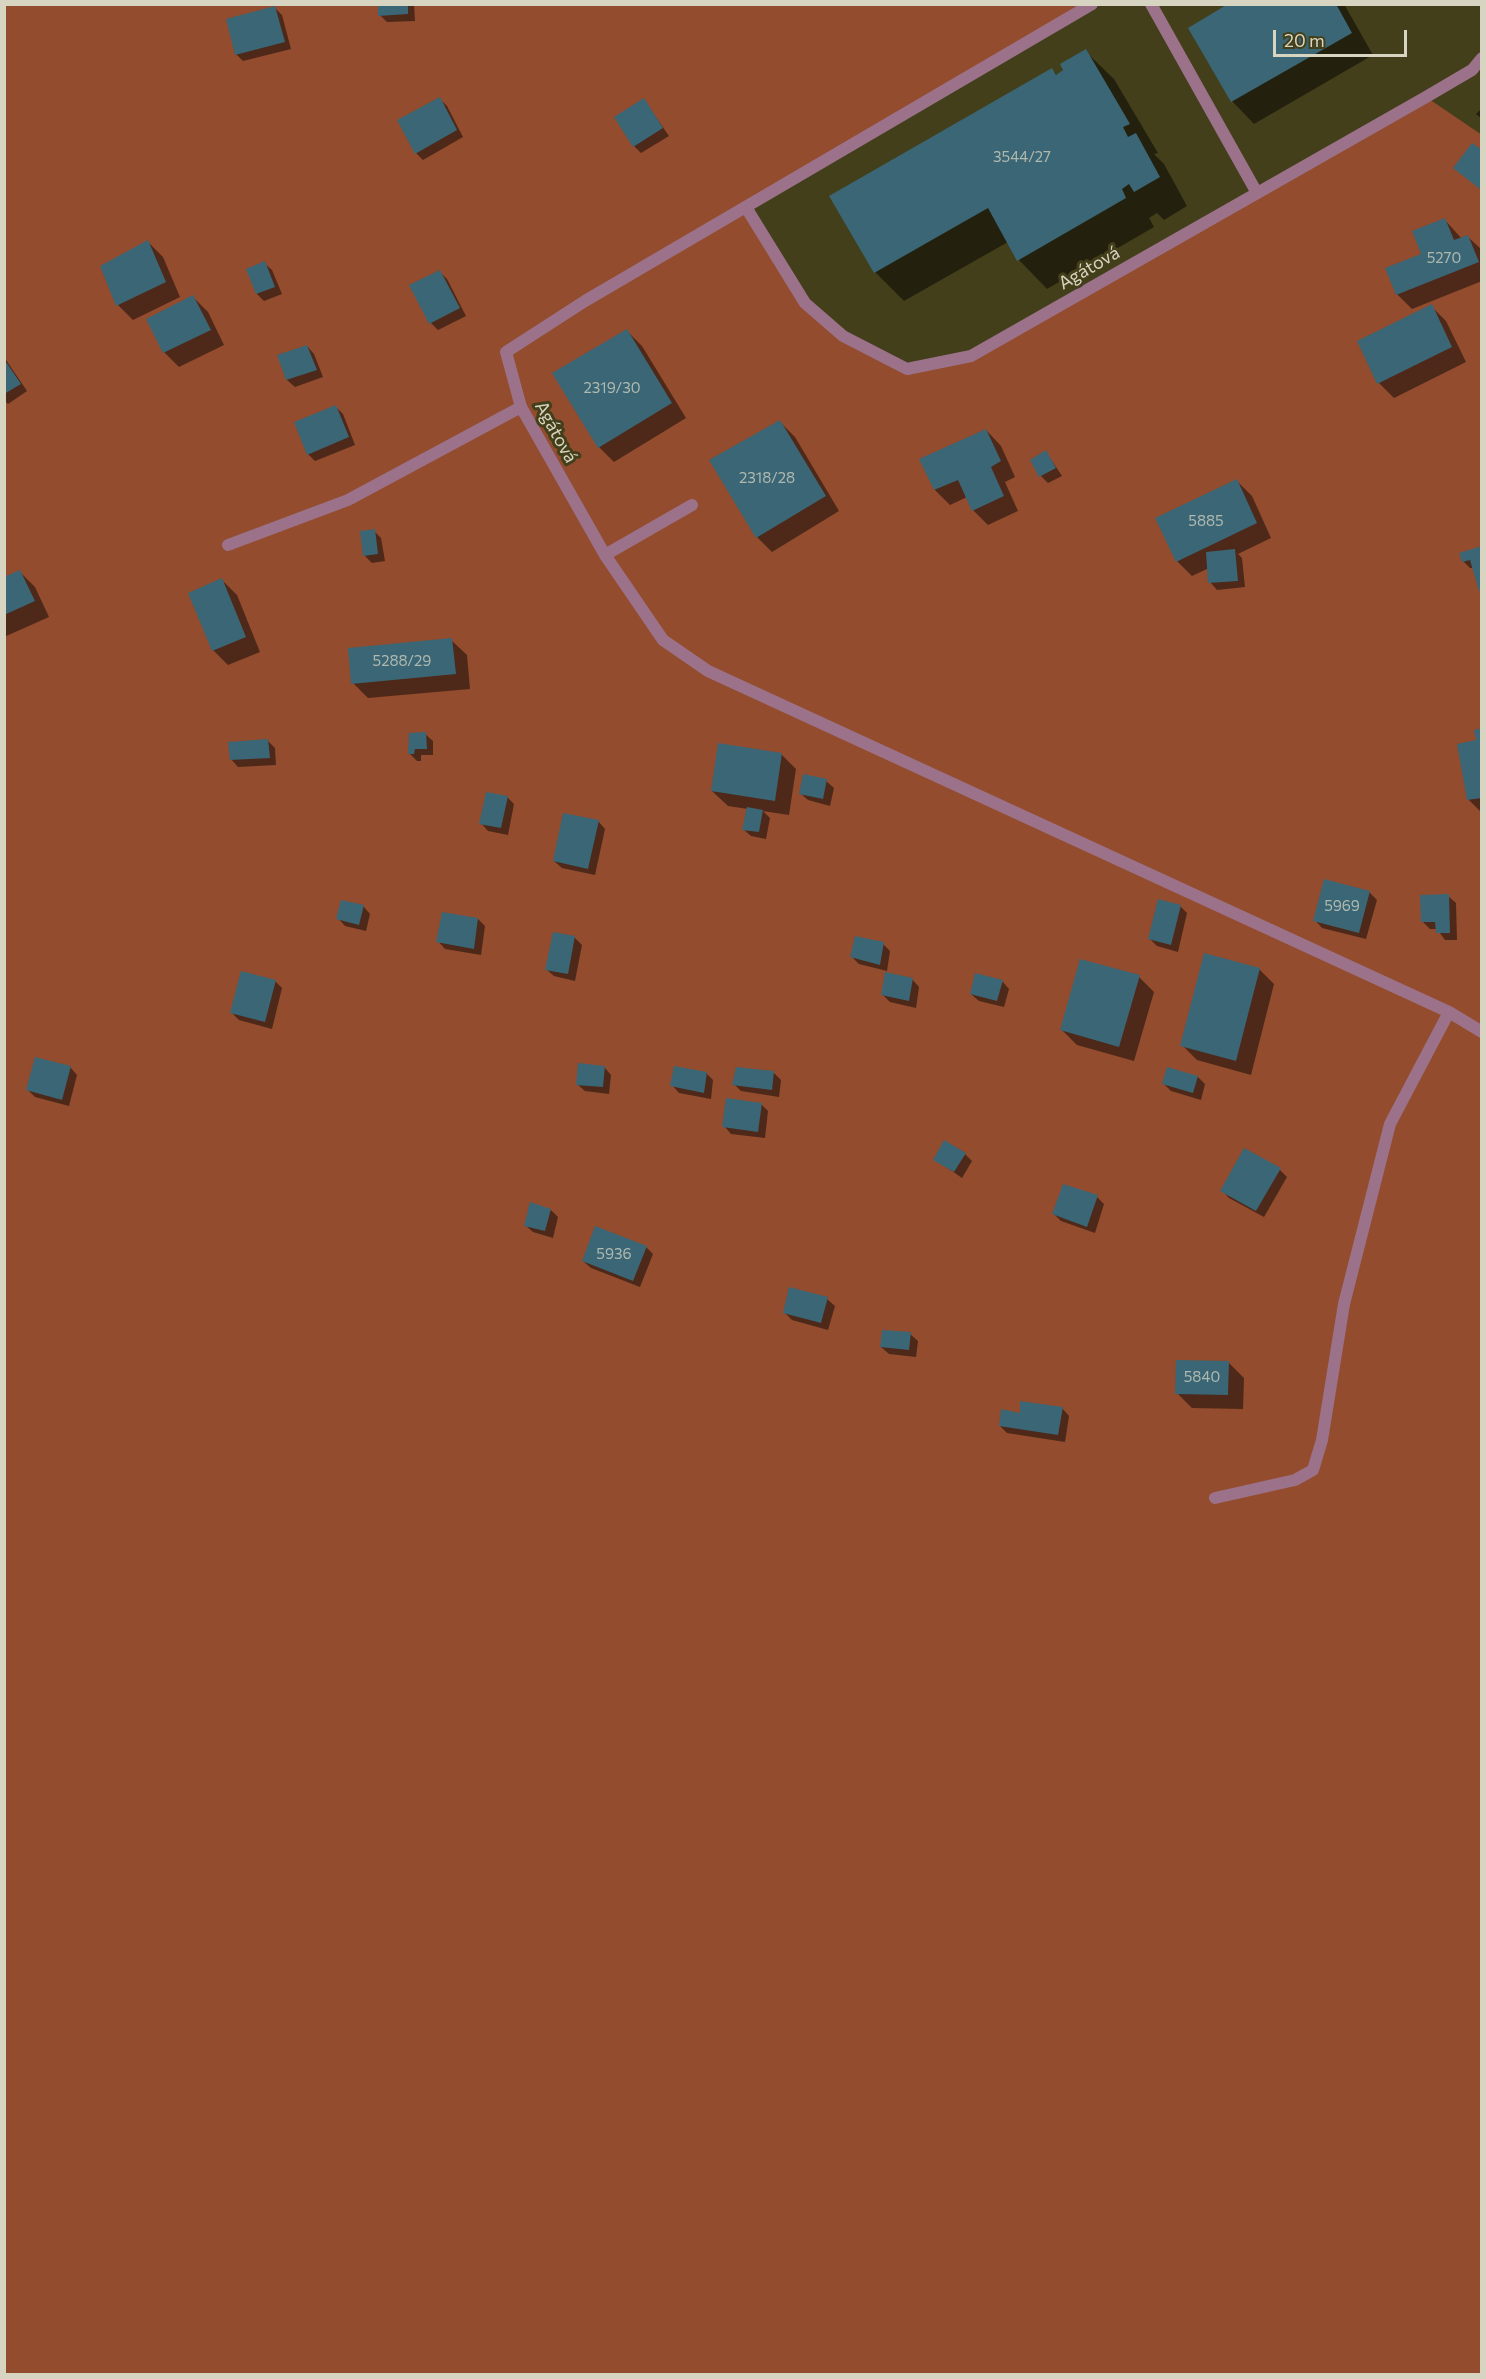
<!DOCTYPE html>
<meta charset="utf-8">
<style>
body{margin:0}
#map{position:relative;width:1486px;height:2379px;overflow:hidden;background:#433f1b;font-family:Commissioner,sans-serif}
canvas{display:block}
.frame{position:absolute;inset:0;border:6px solid #d7d5c1;pointer-events:none}
.scale{position:absolute;left:1273px;top:30px;width:134px;height:27px;box-sizing:border-box;border:3px solid #d7d5c1;border-top:0;padding-left:8px;font-size:18px;line-height:21px;white-space:nowrap;color:#d7d5c1;-webkit-text-stroke:4px #433f1b;paint-order:stroke}
</style>
<div id="map">
<canvas width="1486" height="2379"></canvas>
<div class="frame"></div>
<div class="scale">20 m</div>
</div>
<script>
const c = document.querySelector('canvas').getContext('2d');
c.lineJoin = 'round';
function paint(path, color) { c.fillStyle = color; c.fill(path, 'evenodd'); }
const poly = rows => new Path2D(rows.map(r => 'M' + r).join(''));
function strokePath(path, color, width, dash) { c.strokeStyle = color; c.lineWidth = width; c.lineCap = dash ? 'butt' : 'round'; c.setLineDash(dash || []); c.stroke(path); }
function write(font, color, halo, rows, align = 'center') {
  c.font = font + ' Commissioner,sans-serif'; c.lineWidth = 6; c.setLineDash([]); c.textBaseline = 'middle'; c.strokeStyle = halo; c.fillStyle = color; for (const [text, x, y, turn = 0] of rows) {
    c.save(); c.translate(x, y); c.rotate((+turn || 0) * Math.PI / 180); c.textAlign = isNaN(turn) ? turn : align; if (halo) c.strokeText(text, 0, 0); c.fillText(text, 0, 0); c.restore();
  }
}
const green = poly([
 [5,5,1092,5,747,209,805,303,843,336,907,369,971,356,1426,97,1482,135,1481,2374,5,2374]
]);
const shadow = poly([
 [379,4,414,4,415,21,387,22,380,15],
 [1231,4,1344,4,1373,55,1254,124,1232,101,1190,28],
 [275,8,282,15,291,49,243,61,236,54],
 [1085,51,1114,79,1158,153,1154,154,1164,164,1187,206,1164,220,1157,213,1149,218,1154,227,1047,289,1019,260,1008,242,904,301,875,272,1052,70,1057,75],
 [440,99,447,106,463,137,423,160,416,153],
 [644,100,669,136,641,153,634,146],
 [1482,108,1482,119,1476,114],
 [1482,152,1482,190,1455,168],
 [1445,220,1462,239,1468,237,1482,250,1482,281,1412,309,1397,294],
 [148,242,163,257,180,297,133,320,118,305],
 [264,263,272,270,282,294,264,301,257,294],
 [439,271,447,279,466,316,438,330,431,323,411,286],
 [193,297,208,312,224,345,179,367,164,352],
 [1431,306,1446,321,1466,362,1394,398,1379,383],
 [627,331,642,346,686,418,614,462,599,447,554,374],
 [307,346,314,354,323,377,295,387,287,380,279,356],
 [4,357,27,391,8,404,4,400],
 [336,407,343,414,355,445,315,461,308,454],
 [780,422,795,437,839,511,772,552,757,537],
 [986,430,1001,446,1015,477,1005,482,1018,511,988,525,973,510,967,497,950,505,935,490,921,460],
 [1046,452,1062,476,1048,483,1041,476],
 [1237,481,1252,496,1271,538,1238,554,1242,558,1245,587,1217,590,1210,582,1209,568,1192,576,1177,561],
 [374,531,381,538,385,561,372,563,365,556,362,533],
 [1482,547,1482,592,1474,568,1470,568,1463,561],
 [20,572,35,587,49,617,4,637,4,579],
 [222,580,237,595,260,652,228,665,213,650],
 [451,640,467,655,470,689,368,698,353,683],
 [1482,729,1482,813,1468,799],
 [425,734,433,741,433,755,421,755,421,761,417,761,409,753],
 [268,741,275,748,276,765,238,767,231,759],
 [781,754,796,769,789,815,763,811,770,818,766,839,751,836,743,829,748,809,728,806,712,791],
 [826,781,834,788,830,806,808,800,800,793],
 [507,797,514,804,508,835,488,831,481,823],
 [598,821,605,829,595,875,562,868,554,861],
 [1369,892,1377,900,1366,939,1322,928,1315,920],
 [1448,896,1456,903,1457,940,1445,940,1437,929,1430,929,1423,922],
 [363,906,370,914,366,931,345,926,338,918],
 [1180,906,1187,913,1178,952,1157,946,1150,939],
 [478,919,485,926,481,955,445,949,438,941],
 [554,934,575,938,582,945,575,981,554,976,546,969],
 [883,944,890,951,887,971,859,964,852,957],
 [1259,969,1274,984,1251,1075,1197,1060,1182,1045],
 [1139,977,1154,992,1134,1061,1077,1045,1062,1030],
 [912,979,919,987,916,1008,890,1002,883,995],
 [275,981,282,988,272,1029,239,1020,232,1013],
 [1002,981,1009,989,1004,1007,979,1001,971,994],
 [70,1067,77,1075,69,1106,35,1097,28,1090],
 [604,1067,611,1075,609,1094,585,1091,577,1084],
 [706,1073,713,1080,711,1099,679,1093,672,1085],
 [774,1073,781,1080,779,1097,741,1091,734,1084],
 [1198,1077,1205,1084,1201,1100,1171,1091,1164,1084],
 [761,1104,768,1111,765,1138,731,1134,724,1126],
 [965,1154,972,1161,962,1178,935,1159],
 [1280,1170,1287,1177,1264,1217,1229,1198,1222,1190],
 [1097,1197,1104,1204,1095,1233,1061,1221,1054,1214],
 [551,1210,558,1217,553,1238,533,1232,525,1225],
 [646,1247,653,1254,640,1287,591,1268,583,1261],
 [827,1299,835,1306,828,1330,792,1320,784,1312],
 [910,1334,918,1341,916,1357,889,1354,881,1347],
 [1229,1363,1244,1378,1243,1409,1192,1408,1177,1393],
 [1062,1408,1069,1416,1065,1442,1007,1433,1000,1426,1021,1415]
]);
const building = poly([
 [378,4,408,4,408,14,378,16],
 [1228,4,1336,4,1352,33,1231,102,1188,28],
 [275,6,285,42,235,55,226,19],
 [1086,49,1130,124,1123,127,1128,137,1136,133,1160,177,1134,192,1129,184,1122,189,1126,198,1017,261,988,208,874,273,829,196,1052,68,1056,75,1063,70,1060,64],
 [440,97,457,130,415,154,397,120],
 [644,98,663,128,633,147,614,117],
 [1472,143,1482,150,1480,189,1453,168],
 [1445,218,1454,240,1468,235,1479,262,1396,295,1385,268,1421,254,1412,231],
 [148,240,166,282,116,306,100,266],
 [265,261,275,287,256,294,246,269],
 [440,270,460,308,429,324,409,285],
 [193,295,211,330,163,353,146,319],
 [1432,304,1452,347,1377,384,1357,341],
 [627,329,672,403,598,448,552,373],
 [307,345,317,370,286,380,277,355],
 [4,359,21,384,4,394],
 [336,405,349,437,307,455,294,422],
 [780,420,826,496,756,538,709,460],
 [986,429,1001,461,991,467,1004,496,972,511,958,480,934,490,919,459],
 [1046,450,1056,468,1039,477,1030,460],
 [1237,479,1257,523,1176,562,1155,518],
 [375,529,378,554,363,556,360,531],
 [1482,546,1482,590,1479,591,1470,560,1462,562,1459,553],
 [1235,549,1238,581,1208,583,1206,552],
 [20,570,35,601,4,615,4,577],
 [222,578,246,637,212,651,188,593],
 [452,638,456,674,351,684,348,648],
 [1482,728,1482,798,1467,800,1457,744,1476,740,1474,730],
 [426,732,427,749,415,749,414,754,408,754,409,733],
 [268,739,270,758,230,760,228,742],
 [718,743,782,753,775,801,711,791],
 [803,774,827,779,823,799,799,794],
 [486,792,508,796,501,828,479,824],
 [747,807,763,810,759,832,742,830],
 [563,813,599,820,588,869,553,861],
 [1324,879,1370,891,1359,933,1313,921],
 [1449,894,1450,933,1436,933,1435,922,1421,922,1420,895],
 [1158,899,1181,905,1171,945,1148,939],
 [341,900,364,905,359,925,336,919],
 [442,912,478,918,474,949,436,942],
 [553,932,575,936,568,974,545,970],
 [855,936,884,942,880,965,850,957],
 [1204,953,1260,968,1236,1061,1180,1046],
 [1080,959,1140,975,1119,1047,1060,1030],
 [241,971,276,980,265,1022,230,1013],
 [885,972,913,978,909,1001,881,995],
 [975,973,1003,980,997,1001,970,994],
 [35,1057,71,1066,62,1100,26,1090],
 [578,1063,605,1066,603,1087,576,1085],
 [674,1066,707,1072,704,1093,670,1086],
 [736,1067,774,1071,772,1090,732,1085],
 [1167,1067,1198,1076,1193,1093,1162,1084],
 [726,1098,762,1103,758,1132,722,1127],
 [944,1140,966,1153,954,1172,933,1160],
 [1244,1148,1281,1168,1256,1211,1220,1191],
 [1063,1184,1098,1195,1087,1227,1052,1214],
 [530,1202,551,1209,545,1231,524,1226],
 [595,1226,647,1246,633,1281,582,1261],
 [789,1287,828,1297,821,1323,783,1313],
 [882,1330,911,1332,909,1350,880,1347],
 [1176,1360,1229,1361,1228,1395,1175,1394],
 [1020,1401,1063,1407,1058,1435,999,1426,1001,1409,1020,1413]
]);
const lane = poly([
 [1151,4,1257,193],
 [228,545,348,500,521,407]
]);
const street = poly([
 [747,209,805,303,843,336,907,369,971,356,1426,97,1472,70,1482,58],
 [692,505,605,555,521,407,506,352,585,301,1092,4],
 [605,555,663,640,708,671,1449,1012,1482,1032],
 [1215,1498,1295,1480,1313,1470,1322,1440,1344,1304,1390,1124,1449,1012]
]);
const numberNames = [
 ["3544/27",1022,157],
 ["5270",1444,258],
 ["2319/30",612,388],
 ["2318/28",767,478],
 ["5885",1206,521],
 ["5288/29",402,661],
 ["5969",1342,906],
 ["5936",614,1254],
 ["5840",1202,1377]
];
const streetNames = [
 ["Agátová",1089,268,-30],
 ["Agátová",556,432,61]
];
paint(green, '#934c2d');
paint(shadow, '#0007');
paint(building, '#3a6676');
strokePath(lane, '#9c728a', 12);
strokePath(street, '#9c728a', 12);
write('15px', '#b0b9ae', null, numberNames);
write('18px', '#d7d5c1', '#433f1b', streetNames);
</script>
